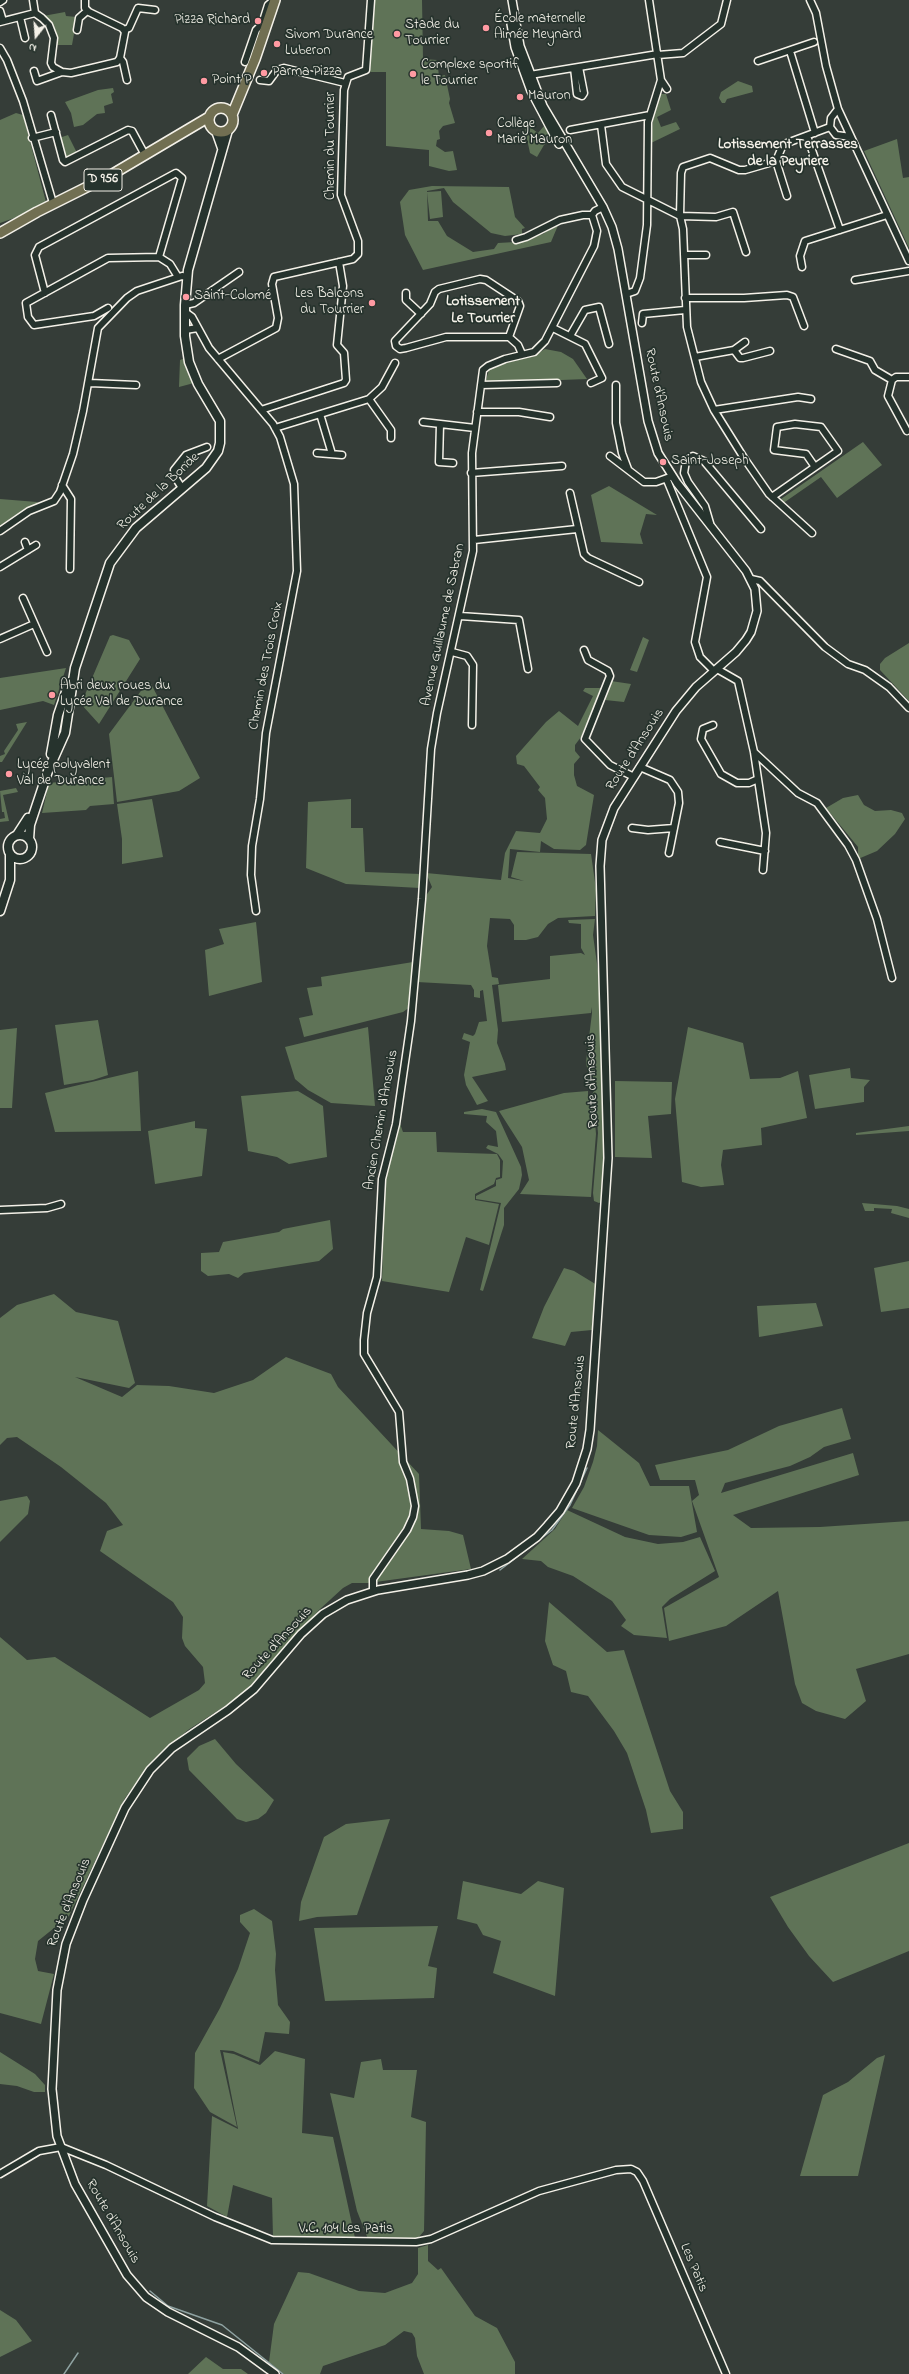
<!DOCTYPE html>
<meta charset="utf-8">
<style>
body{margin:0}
#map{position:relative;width:909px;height:2374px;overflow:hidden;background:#353d38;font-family:"Indie Flower",sans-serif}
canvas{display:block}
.north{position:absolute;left:16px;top:16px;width:40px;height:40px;-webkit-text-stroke:3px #26332d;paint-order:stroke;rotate:197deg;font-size:11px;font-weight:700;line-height:16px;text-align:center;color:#f4f1e8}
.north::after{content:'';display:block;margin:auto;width:14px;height:18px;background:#f4f1e8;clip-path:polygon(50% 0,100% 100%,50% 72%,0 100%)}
</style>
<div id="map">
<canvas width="909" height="2374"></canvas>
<div class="north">N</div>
</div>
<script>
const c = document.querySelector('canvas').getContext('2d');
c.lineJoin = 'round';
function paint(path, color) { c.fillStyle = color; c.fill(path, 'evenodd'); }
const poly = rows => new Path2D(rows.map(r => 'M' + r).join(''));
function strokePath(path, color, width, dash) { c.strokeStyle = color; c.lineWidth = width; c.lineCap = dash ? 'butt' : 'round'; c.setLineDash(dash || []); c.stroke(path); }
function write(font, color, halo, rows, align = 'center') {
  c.font = font + ' "Indie Flower",sans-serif'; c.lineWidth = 3.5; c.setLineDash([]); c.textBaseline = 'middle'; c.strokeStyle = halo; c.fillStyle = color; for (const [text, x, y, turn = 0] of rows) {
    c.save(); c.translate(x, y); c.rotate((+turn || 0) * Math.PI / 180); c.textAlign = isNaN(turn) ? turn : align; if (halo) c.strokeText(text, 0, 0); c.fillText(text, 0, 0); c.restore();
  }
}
const green = poly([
 [374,0,422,0,423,59,437,60,439,76,445,75,450,99,449,103,455,123,443,126,439,131,440,139,437,140,436,146,445,152,453,151,457,170,449,171,429,166,429,150,386,146,386,72,370,72],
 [65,12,66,16,77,17,72,45,55,45,56,34,52,22,43,16],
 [738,81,752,86,753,92,727,99,725,103,722,103,719,98,721,92],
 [113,88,114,92,111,94,113,103,104,106,105,113,97,114,83,125,74,127,71,113,65,102,98,90],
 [660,94,666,94,671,110,657,117,661,127,676,122,680,129,651,143,653,118],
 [16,113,23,115,46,202,17,217,0,223,0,120],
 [519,119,538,133,544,126,552,140,544,145,537,157,530,153,524,125,518,121],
 [68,135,77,153,68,158,64,156,59,138],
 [897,139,903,178,909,177,909,248,864,151],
 [432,186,509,187,515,217,525,228,522,229,522,234,505,236,491,233,453,202,444,188,427,191,428,221,438,221,447,236,473,252,494,249,498,243,515,242,543,234,559,223,551,242,423,270,405,235,400,202,409,190],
 [441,191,443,217,430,219,427,192],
 [545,349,561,352,573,359,587,379,485,383,489,370,494,367,537,354],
 [185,358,189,376,194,383,179,387,180,360],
 [863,442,882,465,837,498,821,477,782,504,778,501],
 [609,486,657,515,646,514,640,534,643,544,601,542,591,495],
 [0,499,37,502,39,504,14,516,0,527],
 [113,635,129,640,140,659,99,724,81,704,110,636],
 [643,637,649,640,637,672,630,670],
 [909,643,909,701,880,670,880,664,885,658],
 [66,668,54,705,43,701,0,710,0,678],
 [149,680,200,778,179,791,117,802,109,734],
 [611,681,631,684,624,702,605,700],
 [585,688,602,688,581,737,575,745,575,751,580,757,574,764,574,775,577,786,594,795,586,845,580,850,554,849,541,841,540,852,510,849,508,878,524,881,511,877,517,852,591,854,596,889,595,916,558,918,548,924,538,937,526,940,514,940,514,925,510,919,490,918,487,946,492,977,498,978,499,984,492,985,498,1030,497,1043,505,1064,506,1070,472,1077,488,1101,477,1105,466,1085,464,1075,470,1042,462,1039,464,1033,473,1036,475,1034,479,1022,487,1021,483,990,480,991,480,998,474,997,474,990,471,985,417,982,425,897,432,887,426,873,501,880,505,853,516,831,540,833,547,819,545,798,538,790,540,787,524,766,517,764,516,756,546,722,559,711,578,726,593,696,583,691],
 [27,722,2,762,0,762,0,756,5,754,4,751,18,730,16,724],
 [112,777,114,804,90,806,86,810,42,813,49,783],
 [16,788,18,792,3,795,9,821,0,822,0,819,5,818,4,812,2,812,0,791],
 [858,795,864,805,875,811,891,810,902,813,905,819,895,834,877,851,858,859,858,847,826,808,843,798],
 [152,799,163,857,122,864,122,839,117,804],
 [351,799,351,828,363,828,365,872,421,874,420,888,346,884,306,868,308,802],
 [595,919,593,935,600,985,600,1028,605,1132,603,1201,599,1203,594,1201,593,1193,598,1133,596,1108,591,1096,594,1091,590,1084,586,1062,592,1013,591,1007,591,1013,502,1022,498,985,550,979,550,956,581,953,585,955,581,948,581,924,569,923,568,920],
 [256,922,262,982,209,996,205,950,224,944,219,929],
 [413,962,410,1007,403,1012,304,1037,299,1018,313,1015,307,988,322,986,321,977],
 [98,1020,108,1075,93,1080,64,1085,55,1025],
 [368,1027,375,1106,331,1103,308,1090,295,1079,285,1047],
 [688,1027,743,1043,750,1079,780,1078,798,1071,807,1118,761,1128,762,1145,723,1150,721,1165,724,1185,701,1187,682,1182,675,1099],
 [17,1028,12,1108,0,1108,0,1030],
 [850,1068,851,1078,870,1080,864,1087,864,1102,815,1109,809,1075],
 [138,1071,141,1131,55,1132,45,1093],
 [615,1081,672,1082,671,1114,648,1116,652,1158,615,1157],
 [298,1091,323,1106,327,1157,289,1164,277,1157,248,1151,241,1096],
 [588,1091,588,1099,594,1109,596,1134,591,1197,520,1194,529,1180,522,1147,499,1111,564,1093],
 [482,1109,496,1112,521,1167,522,1175,519,1189,504,1208,504,1225,483,1291,480,1290,501,1203,476,1199,476,1196,496,1186,496,1180,502,1178,503,1161,498,1154,486,1148,488,1145,498,1147,496,1131,486,1122,487,1116,464,1114,464,1112],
 [195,1121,195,1128,207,1129,202,1176,155,1184,148,1131],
 [399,1121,403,1132,436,1132,437,1152,497,1154,500,1160,500,1177,496,1178,494,1184,475,1194,475,1200,499,1204,489,1245,466,1237,449,1292,382,1281,385,1181],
 [909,1126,909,1131,856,1135,856,1133],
 [862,1203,897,1206,909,1209,909,1218,891,1213,892,1209,874,1208,874,1211,865,1211],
 [330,1220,333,1249,319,1261,244,1273,238,1278,229,1274,208,1276,201,1271,201,1253,219,1252,223,1242,279,1232,283,1229],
 [909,1261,909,1308,881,1312,874,1268],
 [564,1268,574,1271,597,1285,592,1330,571,1332,565,1346,532,1338,544,1307],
 [54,1294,76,1312,118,1321,135,1383,129,1388,75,1377,122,1397,137,1385,169,1386,214,1393,253,1380,286,1357,331,1374,338,1387,419,1474,421,1529,449,1531,463,1535,471,1569,368,1583,352,1583,343,1588,319,1610,245,1693,188,1730,154,1759,125,1798,69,1916,38,1941,35,1959,38,1971,54,1974,41,2024,0,2013,0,1637,27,1660,55,1657,150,1718,199,1690,205,1683,203,1667,185,1646,182,1638,183,1617,173,1602,100,1551,107,1531,123,1525,106,1503,61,1467,17,1437,7,1438,0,1445,0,1318,17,1305],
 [816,1303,823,1326,759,1337,757,1306],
 [842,1408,851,1439,824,1447,810,1457,790,1466,725,1483,721,1493,853,1453,859,1475,733,1515,751,1528,820,1527,909,1521,909,1654,856,1669,866,1701,845,1719,816,1711,802,1703,795,1684,778,1591,726,1626,669,1641,664,1608,719,1577,692,1501,699,1495,695,1480,660,1480,655,1465,728,1450,779,1426],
 [598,1430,639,1463,650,1486,689,1486,697,1532,681,1537,649,1535,572,1508,584,1487,593,1462,597,1446],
 [27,1496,30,1501,28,1514,0,1542,0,1501],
 [567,1510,625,1537,658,1544,683,1542,700,1537,715,1571,670,1599,662,1607,667,1638,634,1635,621,1626,626,1620,612,1601,573,1576,548,1567,541,1561,522,1559,555,1529],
 [549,1602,607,1652,624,1650,670,1791,683,1812,683,1829,651,1833,646,1810,627,1753,614,1731,588,1696,571,1692,566,1671,553,1665,545,1641],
 [215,1739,236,1764,274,1800,266,1813,258,1819,246,1822,237,1819,189,1770,187,1758,199,1746],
 [390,1819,357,1915,317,1917,299,1921,301,1902,324,1837,346,1824],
 [909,1843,909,1951,833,1982,809,1956,788,1927,770,1897],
 [463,1881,521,1894,538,1881,564,1888,555,1996,493,1973,501,1941,483,1935,477,1924,457,1919],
 [254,1909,272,1921,276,1954,275,1970,278,2005,290,2022,289,2034,265,2032,259,2062,233,2051,220,2050,237,2127,210,2112,194,2088,195,2053,220,2008,238,1969,250,1933,240,1922,240,1915],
 [438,1926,428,1966,437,1968,434,1998,325,2001,314,1928],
 [275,2051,305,2059,302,2133,333,2137,355,2238,273,2237,272,2198,233,2185,227,2217,207,2206,212,2116,238,2129,223,2052,234,2054,260,2065],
 [0,2052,35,2074,45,2085,45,2092,34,2092,17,2086,0,2084],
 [885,2055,858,2176,800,2176,823,2095,848,2082,877,2058],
 [381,2059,383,2070,417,2070,411,2117,426,2122,424,2231,418,2238,368,2239,357,2211,330,2093,354,2098,361,2062],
 [428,2245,428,2261,438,2270,441,2268,475,2316,497,2328,515,2362,515,2374,424,2374,417,2356,415,2338,412,2333,404,2331,385,2345,323,2366,320,2374,284,2374,269,2362,274,2324,298,2272,309,2273,359,2291,385,2293,412,2283,418,2274,418,2248],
 [0,2310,16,2320,32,2341,0,2357],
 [206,2357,223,2369,241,2369,248,2374,188,2374]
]);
const stream = poly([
 [500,1570,552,1530,570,1505,587,1468],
 [150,2291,168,2306,222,2325,283,2374],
 [64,2374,78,2353]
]);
const minor = poly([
 [33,0,35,13],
 [810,0,816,13,826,66,838,109,909,261],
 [0,2,3,0],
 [0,11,3,21],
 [20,17,25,38],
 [0,22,35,13,42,18,49,25,54,38,51,63,53,67,62,72,71,73,117,62,120,58,125,32,122,28,89,12,85,8,85,0],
 [77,30,79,18,87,11],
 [124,30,129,28,138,8,155,10],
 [0,48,7,60,23,101,53,203],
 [790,51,815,133],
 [658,55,683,53,721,24,727,0],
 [120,58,123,62,127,80],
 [758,61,814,42],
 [245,62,256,30,262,24,268,5,274,0],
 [574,68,577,94,582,96,584,93,579,67],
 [34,71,37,81,62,72],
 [530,75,658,54],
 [260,80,269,81,277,70,284,68,345,83],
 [661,80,667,89],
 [838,109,831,118,830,127,836,135,851,137],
 [51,115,63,160,65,162,128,130,132,131,145,155],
 [601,125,606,164,622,187,680,216,683,229,687,327,701,382,714,410,744,458,769,494,812,533],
 [570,130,650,115],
 [807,136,840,230],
 [32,138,56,132],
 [776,161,787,196],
 [516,240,526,237,560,220,583,215,592,215],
 [746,252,733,212,716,217,680,216,681,173,683,167,710,158,739,170,745,170,776,161,782,147,787,143,830,127],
 [684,255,706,255],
 [802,267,800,256,805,241,887,215],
 [480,279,486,280,518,301,520,306,509,337,446,337,406,348,400,349,396,346,395,341,430,304,435,292,439,289,480,279],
 [855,280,909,271],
 [45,293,35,255,39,247,176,173,182,178,159,257],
 [406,293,406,300,421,314],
 [626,294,635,291,640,278,647,225,648,122,661,80,649,0],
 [685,298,744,298,787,295,793,297,804,326],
 [185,305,194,303,239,272],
 [108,308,94,316,34,325,28,317,26,303,108,258,159,257,170,264,178,277],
 [185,312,192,317,209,348,273,424,280,437,294,484,297,571,266,733,260,799,252,846,251,875,256,911],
 [642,323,643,314,685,310],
 [553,328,585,344,602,378,591,383],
 [185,330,198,328],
 [570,336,585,310,599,307,609,344],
 [509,337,518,345,522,354],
 [836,349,870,361,875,370,892,380],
 [734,350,740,358,743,358,770,351],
 [695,357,734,350,745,342],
 [218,359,276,328,278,318,272,284,274,277,353,259,358,254,358,241,341,195,344,90,348,77,366,70,371,0],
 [90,383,136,385],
 [481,385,557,383],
 [616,385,616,423,622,453,628,469],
 [369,399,391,430,391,438],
 [261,410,344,383,346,380,344,353,337,345,343,286,339,262],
 [714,410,798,397,811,399],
 [477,412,519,412,550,417],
 [320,414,332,454],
 [423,422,475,428],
 [440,424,439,462,453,463],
 [275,428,369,399,382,387,395,363],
 [907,431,888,396,892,380,896,377,909,377],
 [317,453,342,455],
 [610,456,644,482,656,482,670,477],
 [471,473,562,466],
 [667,480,707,577,695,642,700,657,714,671],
 [62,485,71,499,70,569],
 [182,488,175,477,174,470,186,455,207,447],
 [570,493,584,554,588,558,639,582],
 [772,497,815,467,838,451,821,427,795,424,777,427,774,450,806,454,815,467],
 [710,523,705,506,688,482,684,473,686,461,693,456,704,461,761,529],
 [0,531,29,511,54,501,60,492,73,454,83,411,98,328,127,298,137,291,182,276,187,277],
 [474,540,577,529],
 [25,542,28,550],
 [0,567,36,545],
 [751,579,760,581,825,647,848,664,865,670,889,687,909,708],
 [23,598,47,652],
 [460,616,519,620,528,669],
 [0,639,34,624],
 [584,650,588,660,608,671,610,676,585,739,610,765,634,777],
 [452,652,467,656,473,665,472,725],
 [717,669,738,681,754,752,766,833,763,870],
 [713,725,703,729,701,739,721,774,737,783,749,783,758,779],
 [754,752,798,793,817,803,848,845,856,860,877,919,892,978],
 [640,767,670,780,678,792,679,803,669,853],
 [632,828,648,830,674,828],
 [720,842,765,851],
 [0,1210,47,1208,61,1204],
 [373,1591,373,1579,407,1530,413,1517,415,1506,410,1479,403,1462,399,1412,364,1354,364,1340,367,1313,377,1277,382,1179,396,1124,411,1021,422,899,431,749,437,713,473,551,472,453,481,385,483,370,488,366,505,359,534,352,545,341,594,246,597,231,592,215,595,211,603,207],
 [0,2174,39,2151,61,2147,106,2165,215,2217,272,2240,416,2242,431,2239,539,2191,616,2170,631,2169,637,2172,643,2181,726,2374]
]);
const tertiary = poly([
 [511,24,515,47,531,91,559,144],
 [275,2374,238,2347,168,2312,146,2297,127,2275,75,2184,57,2136,52,2089,57,1990,66,1944,83,1900,125,1808,150,1770,172,1748,228,1710,254,1689,301,1634,323,1614,347,1600,378,1590,468,1575,483,1571,507,1559,537,1537,547,1526,560,1511,576,1483,587,1449,590,1430,608,1158,600,866,602,840,614,808,676,711,696,687,736,652,746,640,751,632,757,611,755,589,746,571,677,483,658,453,648,421,618,249,612,227,603,207,543,106,520,46,512,0]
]);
const secondary = poly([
 [216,131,222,148],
 [51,754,58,715,68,686],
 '8 847a12 12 0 1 1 24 0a12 12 0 1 1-24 0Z',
 [17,835,28,818],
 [29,839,30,825,48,771,65,733,75,668,110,563,136,528,206,468,218,451,220,443,220,421,198,384,189,362,185,336,185,305,188,270,228,130],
 [0,911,10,880,10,854]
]);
const primary = poly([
 '209 120a12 12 0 1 1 24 0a12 12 0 1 1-24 0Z',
 [232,115,255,59,275,0],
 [0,233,37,212,111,175,209,117]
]);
const markers = [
 [258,21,4,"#ff9aa2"],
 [486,28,4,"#ff9aa2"],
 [397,34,4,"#ff9aa2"],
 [277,44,4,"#ff9aa2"],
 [264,73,4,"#ff9aa2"],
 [413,74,4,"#ff9aa2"],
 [204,81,4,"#ff9aa2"],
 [520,97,4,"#ff9aa2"],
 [489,133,4,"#ff9aa2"],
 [186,297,4,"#ff9aa2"],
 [372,303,4,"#ff9aa2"],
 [663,462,4,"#ff9aa2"],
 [52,695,4,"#ff9aa2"],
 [9,774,4,"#ff9aa2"]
];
const shields = [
 [103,180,38]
];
const shieldNames = [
 ["D 956",103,180]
];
const poiNames = [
 ["École maternelle",494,20],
 ["Aimée Meynard",494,36],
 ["Pizza Richard",250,21,"right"],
 ["Stade du",405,26],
 ["Tourrier",405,42],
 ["Sivom Durance",285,36],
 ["Luberon",285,52],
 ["Complexe sportif",421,66],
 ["le Tourrier",421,82],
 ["Parma Pizza",272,73],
 ["Point P",212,81],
 ["Mauron",528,97],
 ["Collège",497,125],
 ["Marie Mauron",497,141],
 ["Les Balcons",364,295,"right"],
 ["du Tourrier",364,311,"right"],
 ["Saint-Colomé",194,297],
 ["Saint-Joseph",671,462],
 ["Abri deux roues du",60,687],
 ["Lycée Val de Durance",60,703],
 ["Lycée polyvalent",17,766],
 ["Val de Durance",17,782]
];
const streetNames = [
 ["Chemin du Tourrier",332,146,-90],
 ["Route d'Ansouis",658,395,78],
 ["Route de la Bonde",159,492,-43],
 ["Avenue Guillaume de Sabran",444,625,-78],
 ["Chemin des Trois Croix",267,666,-79],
 ["Route d'Ansouis",636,750,-57],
 ["Route d'Ansouis",593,1081,-92],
 ["Ancien Chemin d'Ansouis",382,1120,-80],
 ["Route d'Ansouis",577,1402,-84],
 ["Route d'Ansouis",278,1644,-47],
 ["Route d'Ansouis",70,1903,-68],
 ["Route d'Ansouis",112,2222,60],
 ["V.C. 104 Les Patis",346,2230],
 ["Les Patis",693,2268,67]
];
const neighbourhoodNames = [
 ["Lotissement Terrasses",788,146],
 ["de la Peyriere",788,163],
 ["Lotissement",483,303],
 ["Le Tourrier",483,320]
];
paint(green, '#5f7357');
strokePath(stream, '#8ea2a1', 1.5);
strokePath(minor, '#f4f1e8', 9);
strokePath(tertiary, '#f4f1e8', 10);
strokePath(secondary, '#f4f1e8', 11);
strokePath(primary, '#f4f1e8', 12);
strokePath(minor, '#26332d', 6);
strokePath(tertiary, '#26332d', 7);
strokePath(secondary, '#26332d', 8);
strokePath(primary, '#716f52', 9);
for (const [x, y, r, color] of markers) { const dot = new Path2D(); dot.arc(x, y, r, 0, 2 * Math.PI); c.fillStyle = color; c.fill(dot); strokePath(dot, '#26332d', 1.5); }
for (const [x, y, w] of shields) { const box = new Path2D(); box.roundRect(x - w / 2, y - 11, w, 22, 3); c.fillStyle = '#26332d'; c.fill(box); strokePath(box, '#f4f1e8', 1); }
write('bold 13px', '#f4f1e8', null, shieldNames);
write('14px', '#f4f1e8', '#26332d', poiNames, 'left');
write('14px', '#f4f1e8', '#26332d', streetNames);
write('bold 15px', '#f4f1e8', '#26332d', neighbourhoodNames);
</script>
